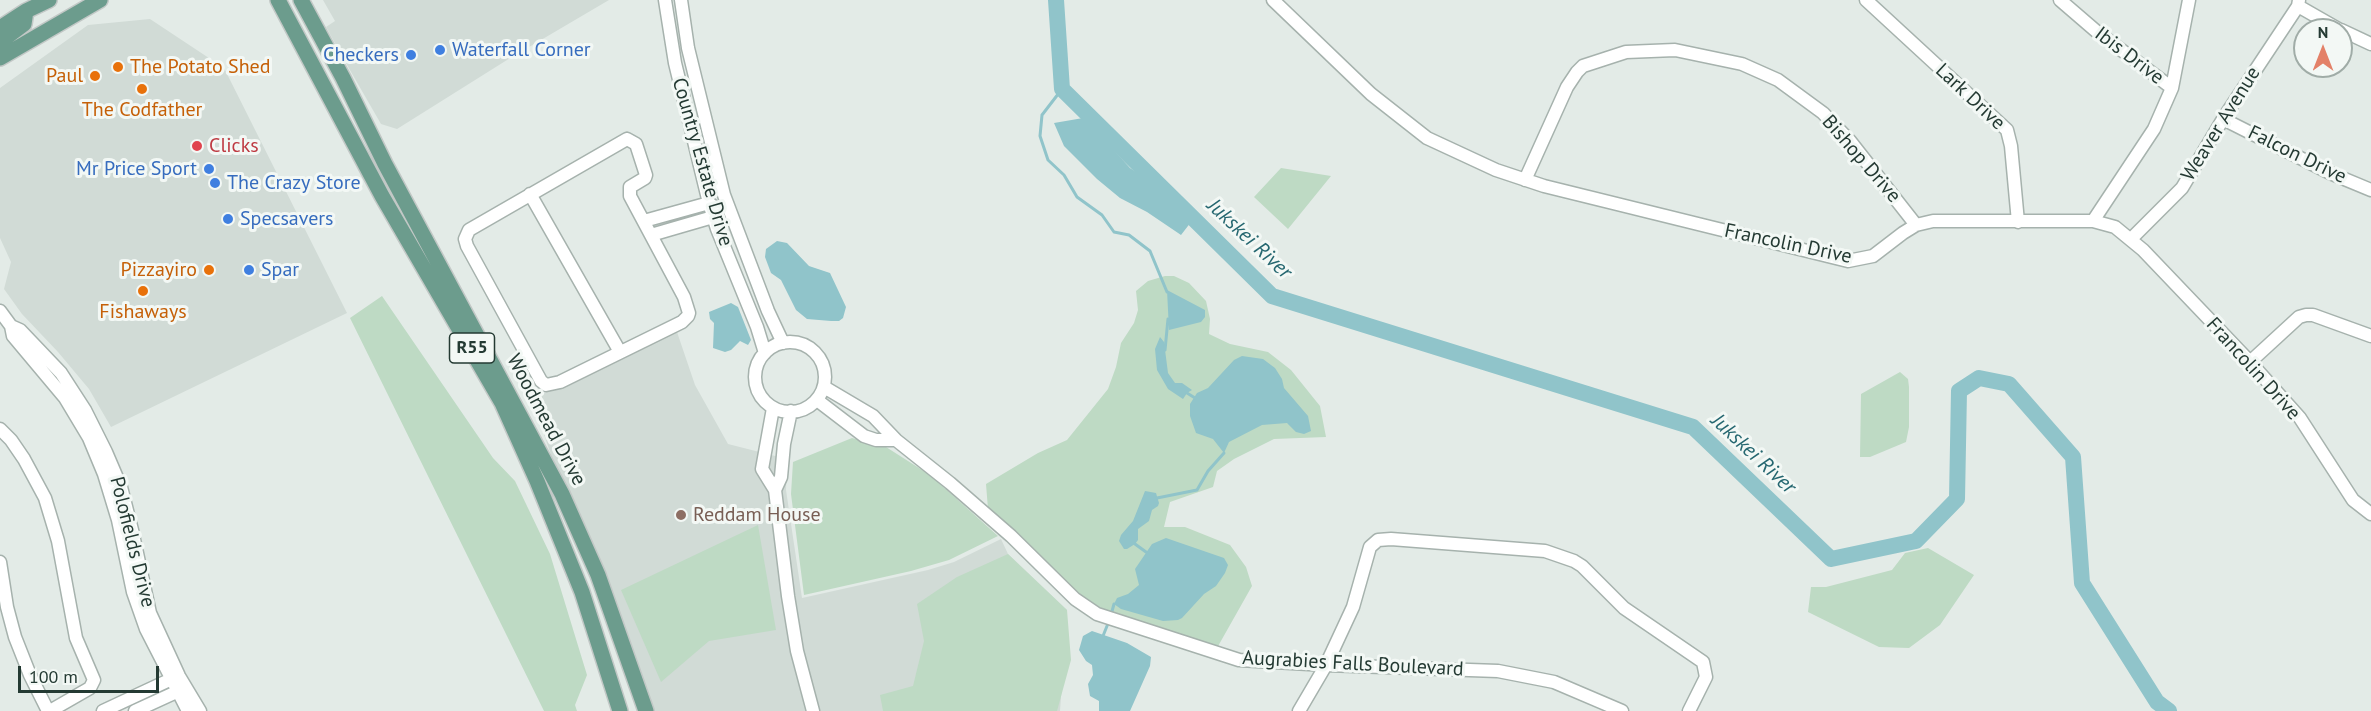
<!DOCTYPE html>
<style>
body{margin:0}
#map{position:relative;width:2371px;height:711px;overflow:hidden;background:#e3ebe7;font-family:"PT Sans",sans-serif}
canvas{display:block}
.north{position:absolute;left:2293px;top:18px;width:60px;height:60px;box-sizing:border-box;background:#f3f8f5;border:2px solid #a0aca7;border-radius:50%;rotate:0deg;font-size:16px;font-weight:700;line-height:24px;text-align:center;color:#243a33}
.north::after{content:'';display:block;margin:auto;width:21px;height:27px;background:#e38168;clip-path:polygon(50% 0,100% 100%,50% 72%,0 100%)}
.scale{position:absolute;left:18px;top:666px;width:141px;height:27px;box-sizing:border-box;border:3px solid #243a33;border-top:0;padding-left:8px;font-size:18px;line-height:21px;white-space:nowrap;color:#243a33;-webkit-text-stroke:4px #f3f8f5;paint-order:stroke}
</style>
<div id="map">
<canvas width="2371" height="711"></canvas>
<div class="north">N</div>
<div class="scale">100 m</div>
</div>
<script>
const c = document.querySelector('canvas').getContext('2d');
c.lineJoin = 'round';
function paint(path, color) { c.fillStyle = color; c.fill(path, 'evenodd'); }
const poly = rows => new Path2D(rows.map(r => 'M' + r).join(''));
function strokePath(path, color, width, dash) { c.strokeStyle = color; c.lineWidth = width; c.lineCap = dash ? 'butt' : 'round'; c.setLineDash(dash || []); c.stroke(path); }
function write(font, color, halo, rows, align = 'center') {
  c.font = font + ' "PT Sans",sans-serif'; c.lineWidth = 6; c.setLineDash([]); c.textBaseline = 'middle'; c.strokeStyle = halo; c.fillStyle = color; for (const [text, x, y, turn = 0] of rows) {
    c.save(); c.translate(x, y); c.rotate((+turn || 0) * Math.PI / 180); c.textAlign = isNaN(turn) ? turn : align; if (halo) c.strokeText(text, 0, 0); c.fillText(text, 0, 0); c.restore();
  }
}
const built = poly([
 [323,0,609,0,507,60,397,129,381,124,347,65,326,27,335,21],
 [150,19,224,68,347,313,111,427,89,389,58,352,22,314,4,289,11,262,0,238,0,88,88,25],
 [677,332,695,385,728,444,787,459,786,490,802,598,928,570,954,562,1001,539,1008,554,1067,610,1060,711,638,711,532,399]
]);
const green = poly([
 [1281,168,1331,176,1288,229,1254,197],
 [1165,276,1174,276,1189,283,1206,301,1210,319,1209,334,1230,344,1268,352,1291,370,1320,406,1326,437,1274,439,1234,459,1217,471,1213,487,1170,502,1164,527,1185,527,1230,545,1246,567,1252,586,1217,648,1106,614,1077,592,988,509,986,484,1038,453,1067,440,1108,389,1116,367,1121,343,1134,323,1138,310,1136,291,1148,281],
 [382,296,493,458,515,481,550,554,587,675,575,705,577,711,544,711,350,318],
 [1900,372,1908,379,1909,387,1909,427,1906,442,1870,457,1860,457,1861,394],
 [852,438,886,447,930,475,998,536,949,560,911,571,804,595,791,494,793,462],
 [758,525,776,630,709,641,661,682,621,590],
 [1928,548,1974,575,1940,625,1909,648,1879,647,1808,612,1811,587,1826,587,1892,570,1905,553],
 [1008,554,1067,610,1071,660,1057,711,883,711,880,695,913,686,924,641,917,604,957,577]
]);
const water = poly([
 [1089,117,1102,137,1130,168,1198,213,1181,235,1147,212,1120,198,1097,179,1064,146,1054,123],
 [777,241,787,243,809,266,830,273,846,307,843,318,839,321,831,321,807,319,796,310,781,280,771,273,765,257,766,249],
 [1167,290,1205,310,1205,317,1201,322,1169,330],
 [731,303,738,307,751,340,748,345,740,341,731,350,725,352,713,348,714,323,710,319,709,312],
 [1160,337,1164,342,1168,373,1175,383,1182,383,1192,390,1187,393,1183,399,1168,389,1157,370,1155,349],
 [1242,356,1263,359,1275,368,1282,379,1284,388,1308,416,1311,431,1304,434,1296,432,1287,423,1262,425,1229,442,1224,453,1213,439,1196,433,1190,416,1190,404,1197,393,1208,388,1234,360],
 [1145,491,1156,493,1159,503,1158,506,1152,510,1149,521,1138,529,1138,540,1135,544,1127,549,1124,549,1119,541,1121,535,1133,521],
 [1166,538,1224,558,1228,565,1225,573,1216,586,1204,594,1182,618,1178,620,1163,621,1121,609,1114,604,1117,598,1128,594,1139,585,1135,569,1152,544],
 [1092,631,1127,643,1151,657,1150,666,1130,711,1099,711,1099,701,1090,696,1088,684,1093,675,1092,665,1086,661,1079,650,1083,636]
]);
const stream = poly([
 [1062,89,1042,115,1040,136,1048,160,1064,175,1077,197,1102,215,1114,232,1129,235,1150,251,1167,292],
 [1165,350,1168,319],
 [1187,393,1195,398],
 [1157,498,1197,490,1208,471,1224,453],
 [1135,544,1146,552],
 [1111,615,1114,604],
 [1103,636,1109,621]
]);
const river = poly([
 [1056,0,1062,89,1272,296,1693,427,1831,559,1916,541,1957,499,1959,391,1979,378,2009,384,2073,457,2082,583,2157,702,2169,711]
]);
const minor = poly([
 [665,0,675,63,709,203,717,229,757,327,765,353],
 [681,0,688,48,724,195,768,311,783,343],
 [1273,0,1371,94,1427,138,1496,170,1544,186,1848,261,1873,256,1903,233,1916,225,1933,221,2093,221,2115,227,2143,250,2250,362,2300,418,2353,500,2371,514],
 [1866,0,2007,130,2011,146,2018,222],
 [2060,0,2096,31,2172,88],
 [2298,6,2340,30],
 [2341,30,2371,44],
 [2223,119,2330,173,2371,190],
 [627,139,636,144,646,175,645,178,630,187,630,196,684,297,689,313,688,316,682,322,560,382,546,385,541,381,467,246,465,239,469,230,627,139],
 [1525,180,1567,87,1577,72,1583,66,1626,52,1675,50,1742,64,1778,80,1823,113,1850,141,1916,225],
 [530,194,620,352],
 [644,221,709,203,713,206],
 [2093,221,2154,129,2172,88,2189,0],
 [651,235,713,217,714,211],
 [2131,239,2182,188,2223,119,2298,6,2299,0],
 [0,311,11,326,13,336,65,398,89,438,104,474,118,520,133,592,146,629,188,711],
 [11,326,20,330,61,373,85,410,106,452,121,487,132,530,150,613,179,676,200,711],
 '755 377a35 35 0 1 1 70 0a35 35 0 1 1-70 0Z',
 [2250,362,2299,317,2306,315,2313,315,2371,336],
 [824,387,873,416,896,440,950,483,1011,536,1075,599,1097,614,1239,660,1326,665,1498,671,1554,682,1622,711],
 [817,400,864,436,876,440,896,440],
 [773,408,762,469,775,490,788,596,797,651,813,711],
 [0,429,11,440,24,459,45,498,58,541,76,638,94,680,90,688,50,711],
 [775,490,781,477,784,444,791,411],
 [0,562,7,607,15,637,30,675,48,711],
 [103,711,178,676],
 [135,711,183,689],
 [1299,711,1326,665,1353,607,1370,547,1378,540,1391,539,1545,551,1574,561,1582,566,1624,608,1703,662,1706,677,1689,711]
]);
const major = poly([
 [278,0,382,196,502,403,537,481,582,592,620,711],
 [301,0,343,78,385,164,562,494,598,575,646,711],
 [0,28,26,11,49,0],
 [0,42,24,24,26,11],
 [0,58,100,0]
]);
const markers = [
 [440,50,6,"#3f7fe0"],
 [411,55,6,"#3f7fe0"],
 [118,67,6,"#e8710a"],
 [95,76,6,"#e8710a"],
 [142,89,6,"#e8710a"],
 [197,146,6,"#e0444e"],
 [209,169,6,"#3f7fe0"],
 [215,183,6,"#3f7fe0"],
 [228,219,6,"#3f7fe0"],
 [209,270,6,"#e8710a"],
 [249,270,6,"#3f7fe0"],
 [143,291,6,"#e8710a"],
 [681,515,6,"#8d6e63"]
];
const shields = [
 [472,348,45]
];
const shieldNames = [
 ["R55",472,348]
];
const shopNames = [
 ["Waterfall Corner",452,50],
 ["Checkers",399,55,"right"],
 ["Mr Price Sport",197,169,"right"],
 ["The Crazy Store",227,183],
 ["Specsavers",240,219],
 ["Spar",261,270]
];
const streetNames = [
 ["Ibis Drive",2129,56,37],
 ["Lark Drive",1970,97,43],
 ["Weaver Avenue",2221,124,-58],
 ["Falcon Drive",2297,155,26],
 ["Bishop Drive",1861,159,49],
 ["Country Estate Drive",702,162,74],
 ["Francolin Drive",1788,244,12],
 ["Francolin Drive",2253,369,48],
 ["Woodmead Drive",546,420,62],
 ["Polofields Drive",132,542,76],
 ["Augrabies Falls Boulevard",1353,664,3]
];
const foodNames = [
 ["The Potato Shed",130,67,"left"],
 ["Paul",83,76],
 ["The Codfather",142,110,"center"],
 ["Pizzayiro",197,270],
 ["Fishaways",143,312,"center"]
];
const healthNames = [
 ["Clicks",209,146]
];
const educationNames = [
 ["Reddam House",693,515]
];
const waterNames = [
 ["Jukskei River",1249,239,43],
 ["Jukskei River",1753,454,43]
];
paint(built, '#d1dbd6');
paint(green, '#bedac4');
paint(water, '#90c4ca');
strokePath(stream, '#90c4ca', 3);
strokePath(river, '#90c4ca', 16);
strokePath(minor, '#a6b2ad', 15);
strokePath(major, '#c2c8c6', 18);
strokePath(minor, '#fff', 12);
strokePath(major, '#6c9c8d', 15);
for (const [x, y, r, color] of markers) { const dot = new Path2D(); dot.arc(x, y, r, 0, 2 * Math.PI); c.fillStyle = color; c.fill(dot); strokePath(dot, '#f3f8f5', 2); }
for (const [x, y, w] of shields) { const box = new Path2D(); box.roundRect(x - w / 2, y - 15, w, 30, 4.5); c.fillStyle = '#f3f8f5'; c.fill(box); strokePath(box, '#243a33', 1.5); }
write('bold 18px', '#243a33', null, shieldNames);
write('20px', '#366cbe', '#f3f8f5', shopNames, 'left');
write('20px', '#243a33', '#f3f8f5', streetNames);
write('20px', '#c56008', '#f3f8f5', foodNames, 'right');
write('20px', '#be3a42', '#f3f8f5', healthNames, 'left');
write('20px', '#785e54', '#f3f8f5', educationNames, 'left');
write('italic 21px', '#256770', '#f3f8f5', waterNames);
</script>
